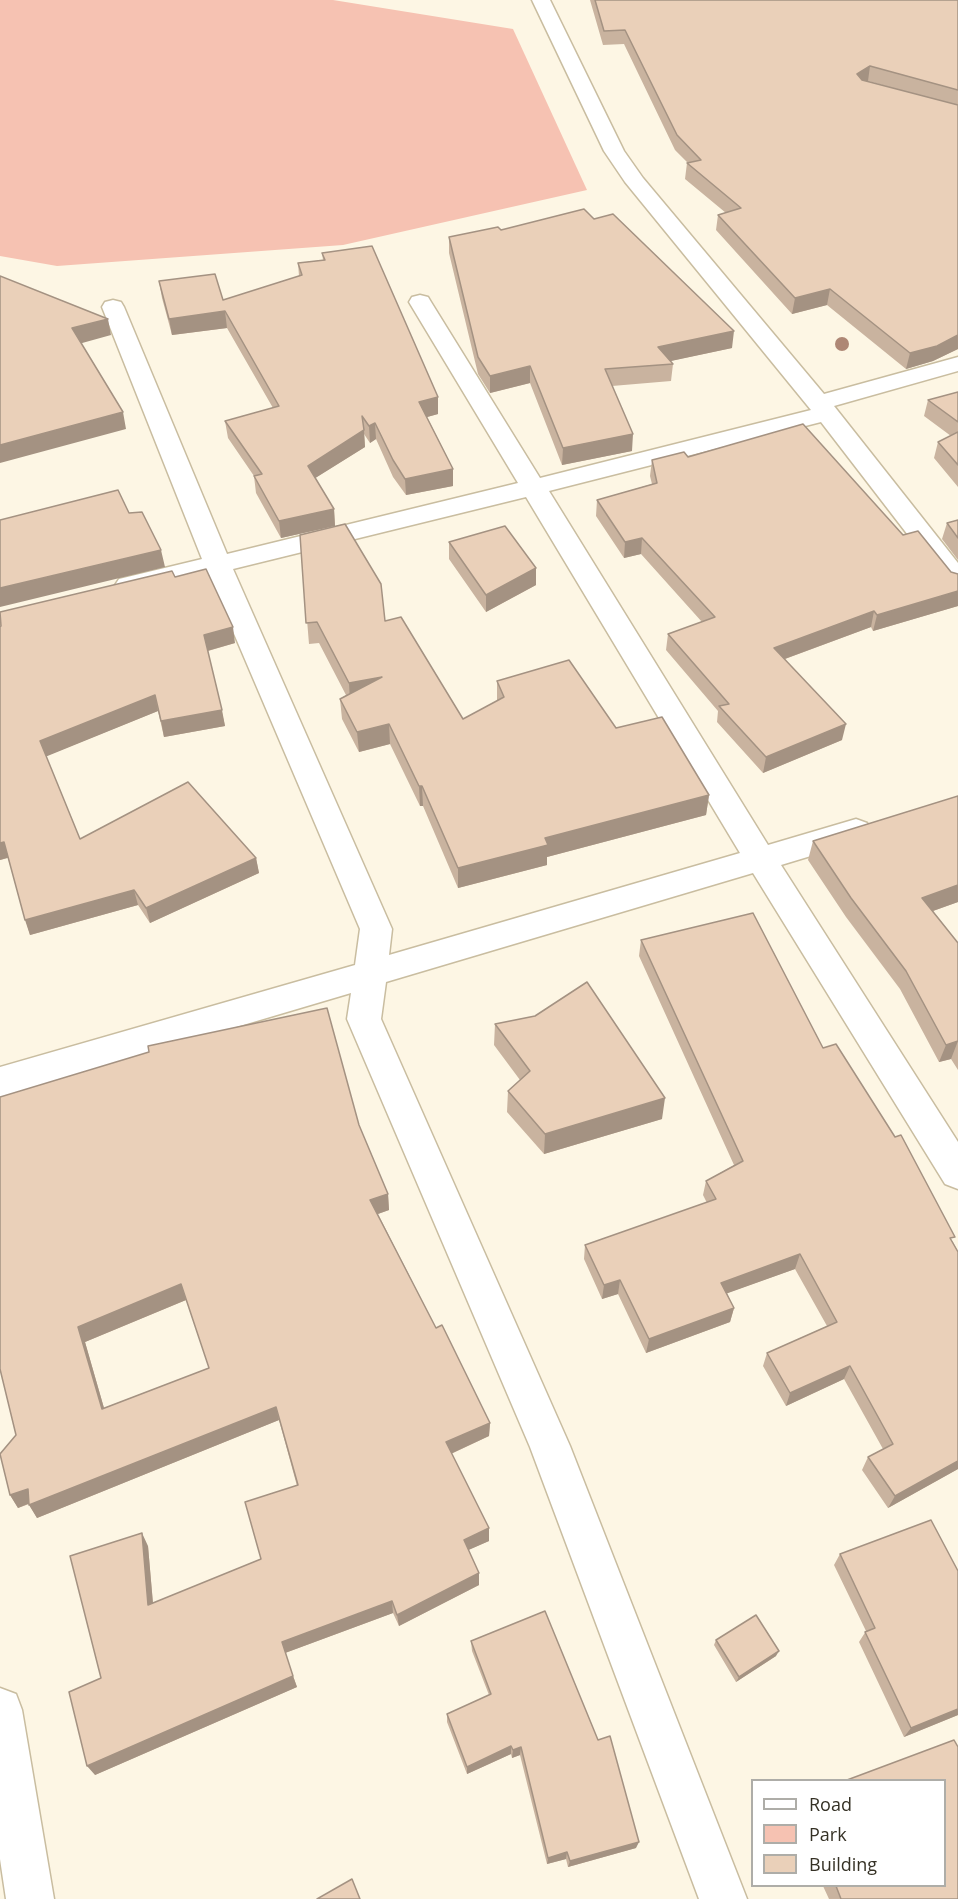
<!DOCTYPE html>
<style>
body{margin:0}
#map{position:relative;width:958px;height:1899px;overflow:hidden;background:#fdf6e4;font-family:"Open Sans",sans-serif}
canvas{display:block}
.legend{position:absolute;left:751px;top:1779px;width:195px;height:108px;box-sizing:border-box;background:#fff;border:2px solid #aeada8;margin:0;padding:8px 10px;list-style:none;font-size:18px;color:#353125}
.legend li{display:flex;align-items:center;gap:12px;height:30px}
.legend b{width:30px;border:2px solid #aeada8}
</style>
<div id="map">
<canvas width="958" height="1899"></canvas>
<ul class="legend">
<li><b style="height:8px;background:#fff"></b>Road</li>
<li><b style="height:16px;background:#f6c2b2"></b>Park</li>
<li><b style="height:16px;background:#ead0b9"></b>Building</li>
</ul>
</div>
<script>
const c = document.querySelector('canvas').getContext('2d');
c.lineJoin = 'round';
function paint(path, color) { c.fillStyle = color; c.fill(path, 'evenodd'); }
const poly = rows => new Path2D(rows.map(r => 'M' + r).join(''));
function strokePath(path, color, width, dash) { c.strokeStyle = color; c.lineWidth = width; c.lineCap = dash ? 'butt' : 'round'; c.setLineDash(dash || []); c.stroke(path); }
const green = poly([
 [0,0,333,0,513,29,587,190,343,245,57,266,0,256]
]);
const street = poly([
 [532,0,550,0,624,151,643,178,824,394,958,357,958,371,834,406,958,563,958,590,948,587,821,422,549,491,768,845,856,819,867,823,872,831,867,839,781,865,958,1142,958,1189,945,1184,753,873,386,982,381,1019,570,1446,747,1899,699,1899,530,1447,347,1019,351,993,0,1097,0,1067,355,965,360,929,209,575,129,594,119,591,115,585,119,579,202,559,102,307,105,302,113,300,121,302,124,307,227,554,518,483,409,302,412,297,420,295,428,297,431,302,540,478,811,410,625,182,604,151,532,0],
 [526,497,740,853,389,955,392,929,233,569,526,497],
 [0,1688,16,1694,22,1710,54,1899,6,1899,0,1859,0,1688]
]);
const trees = [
 [842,344]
];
const wall = poly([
 [590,0,958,0,958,349,933,361,906,369,827,305,792,314,716,230,718,215,726,213,685,179,687,163,688,163,675,150,624,44,603,45],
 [868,81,943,102,867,81],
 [594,219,732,348,670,361,673,364,671,381,612,386,632,451,562,465,530,383,490,393,478,374,449,253,449,237],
 [322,253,438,414,427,417,453,469,453,486,406,495,393,477,376,439,370,443,364,434,365,447,315,478,334,509,335,526,281,538,256,493,254,476,228,438,225,421,273,408,227,328,172,335,162,298,159,281,223,300,299,276,298,263,323,260],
 [958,392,958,487,934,458,938,442,951,436,924,416,928,400],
 [688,457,903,535,951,572,958,574,958,606,873,631,871,627,785,659,842,740,763,773,717,722,718,711,666,650,668,634,702,622,641,554,624,558,596,516,597,500,652,484,650,476,652,460],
 [958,520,958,560,942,539,947,523],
 [300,535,385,621,463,719,497,701,497,681,616,728,709,795,706,815,547,857,547,865,458,888,423,806,420,806,390,744,359,752,342,719,340,699,346,695,319,643,309,644],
 [449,542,536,585,486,612,449,559],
 [175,577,235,643,208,651,225,726,164,737,158,711,46,756,80,839,256,858,259,873,150,923,138,905,30,935,8,858,0,860,0,612],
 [958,796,958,902,933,911,958,943,958,1070,951,1059,939,1062,900,989,846,917,808,860,813,841],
 [641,940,823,1048,953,1242,958,1252,958,1469,888,1508,862,1470,868,1457,883,1449,844,1379,786,1406,763,1366,767,1353,827,1326,795,1269,727,1293,734,1308,730,1322,646,1353,618,1294,602,1299,584,1259,585,1245,707,1203,703,1195,706,1181,734,1165,639,956],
 [495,1024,662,1119,544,1154,507,1112,508,1091,520,1080,494,1045],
 [359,1125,388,1194,389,1210,378,1214,436,1328,490,1423,489,1436,451,1454,489,1528,489,1541,468,1550,479,1585,399,1626,393,1613,285,1653,297,1687,95,1775,101,1678,148,1546,153,1603,261,1559,297,1486,279,1420,37,1518,29,1504,18,1508,10,1495,16,1435,0,1369],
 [186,1300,209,1368,104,1408,85,1342],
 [840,1554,958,1571,958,1715,904,1737,859,1642,866,1631,834,1565],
 [716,1640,776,1656,736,1682,714,1645],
 [471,1641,636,1848,568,1867,566,1859,547,1864,520,1755,512,1758,511,1754,467,1774,447,1722,447,1714,489,1695,472,1651],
 [823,1886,945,1886,958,1899,829,1899]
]);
const shadedWall = poly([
 [870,66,868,81,855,89,857,74],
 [830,289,827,305,792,314,795,298],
 [225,311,227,328,172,335,169,319],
 [108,319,111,335,75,345,72,328],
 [734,331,732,348,657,364,658,347],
 [958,335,958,349,933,361,906,369,910,353],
 [530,366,530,383,490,393,490,376],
 [438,397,438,414,420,419,419,402],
 [123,412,126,429,0,463,0,445],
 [375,423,376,439,370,443,369,426],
 [364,430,365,447,309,482,308,466],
 [633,434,632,451,562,465,563,448],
 [453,469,453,486,406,495,405,479],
 [334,509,335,526,281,538,279,521],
 [642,538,641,554,624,558,625,542],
 [161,550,165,567,0,607,0,588],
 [536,568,536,585,486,612,486,595],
 [958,591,958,606,873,631,877,615],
 [874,611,871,627,771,664,774,648],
 [233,627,235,643,207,651,204,635],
 [382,677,350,703,349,683],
 [155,695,158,711,45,757,40,741],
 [222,710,225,726,164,737,161,721],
 [389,724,390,744,359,752,357,732],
 [846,724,842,740,763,773,766,757],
 [419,786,422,786,423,806,420,806],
 [709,795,706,815,547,857,547,865,458,888,458,868,545,838],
 [4,842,10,857,0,860,0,843],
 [256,858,259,873,150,923,146,908],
 [958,885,958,902,916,917,922,898],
 [134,890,138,905,30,935,25,920],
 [958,1041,951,1059,939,1062,946,1045],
 [665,1098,662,1119,544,1154,545,1134],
 [388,1194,389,1210,372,1216,370,1200],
 [800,1254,795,1269,717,1297,721,1283],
 [620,1280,618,1294,602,1299,604,1285],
 [181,1284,186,1300,85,1342,108,1422,102,1409,78,1327],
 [734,1308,730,1322,646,1353,649,1339],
 [850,1366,844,1379,786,1406,790,1393],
 [276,1407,279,1420,37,1518,29,1505],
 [490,1423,489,1436,446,1456,446,1442],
 [958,1461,958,1469,888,1508,895,1496],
 [28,1489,35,1501,18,1508,10,1495],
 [489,1528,489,1541,464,1552,464,1540],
 [142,1533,148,1546,154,1616,148,1605],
 [479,1573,479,1585,399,1626,397,1615],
 [392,1601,393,1613,285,1653,282,1642],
 [779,1651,776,1656,736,1682,739,1677],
 [293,1676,297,1687,95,1775,87,1766],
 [958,1709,958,1715,904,1737,911,1728],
 [511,1746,511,1754,467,1774,467,1767],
 [521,1747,520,1755,512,1758,513,1750],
 [639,1842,636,1848,568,1867,570,1861],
 [567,1852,566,1859,547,1864,548,1858]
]);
const building = poly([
 [595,0,958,0,958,90,870,66,857,74,862,80,958,105,958,335,937,346,910,353,830,289,795,298,718,215,741,208,687,163,701,160,677,135,625,30,604,31,595,0],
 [584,209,594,219,613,214,734,331,658,347,673,364,605,369,633,434,563,448,530,366,490,376,478,357,449,237,498,227,501,230,584,209],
 [372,246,438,397,419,402,453,469,405,479,393,460,375,423,369,426,362,416,364,430,308,466,334,509,279,521,254,476,262,474,225,421,279,406,225,311,169,319,159,281,215,274,223,300,302,275,298,263,325,260,322,253,372,246],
 [0,276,108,319,72,328,123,412,0,445,0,276],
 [958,392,958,422,928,400,958,392],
 [803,424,903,535,918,531,951,572,958,574,958,591,877,615,874,611,774,648,846,724,766,757,719,706,729,704,668,634,715,617,642,538,625,542,597,500,657,483,652,460,684,452,688,457,803,424],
 [958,432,958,465,938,442,958,432],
 [118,490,129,513,142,512,161,550,0,588,0,520,118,490],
 [958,520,958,538,947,523,958,520],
 [345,524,381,584,385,621,401,617,463,719,504,697,497,681,569,660,616,728,662,717,709,795,545,838,548,845,458,868,422,786,419,786,389,724,357,732,340,699,382,677,349,683,317,622,306,623,300,535,345,524],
 [505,526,536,568,486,595,449,542,505,526],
 [206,569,233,627,204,635,222,710,161,721,155,695,40,741,80,839,188,782,256,858,146,908,134,890,25,920,4,842,0,843,0,627,1,626,0,612,172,571,175,577,206,569],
 [958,796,958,885,922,898,958,943,958,1041,946,1045,906,971,851,898,813,841,958,796],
 [753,913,823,1048,836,1044,895,1137,901,1135,955,1237,950,1238,958,1252,958,1461,895,1496,868,1457,893,1444,850,1366,790,1393,767,1353,837,1322,800,1254,721,1283,734,1308,649,1339,620,1280,604,1285,585,1245,716,1199,706,1181,743,1161,641,940,753,913],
 [587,982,665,1098,545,1134,508,1091,530,1071,495,1024,535,1016,587,982],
 [327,1008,359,1125,388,1194,370,1200,436,1328,442,1325,490,1423,446,1442,489,1528,464,1540,479,1573,397,1615,392,1601,282,1642,293,1676,87,1766,69,1692,101,1678,70,1556,142,1533,148,1605,261,1559,245,1502,298,1485,276,1407,29,1505,28,1489,10,1495,0,1454,16,1435,0,1369,0,1097,149,1052,148,1046,327,1008],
 [181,1284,209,1368,102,1409,78,1327,181,1284],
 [931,1520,958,1571,958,1709,911,1728,865,1632,875,1628,840,1554,931,1520],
 [545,1611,598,1740,610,1736,639,1842,570,1861,567,1852,548,1858,521,1747,513,1750,511,1746,467,1767,447,1714,491,1694,471,1641,545,1611],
 [756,1615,779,1651,739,1677,716,1640,756,1615],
 [954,1740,958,1747,958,1899,841,1899,836,1886,945,1886,945,1780,847,1780,954,1740],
 [352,1879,360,1899,317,1899,352,1879]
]);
paint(green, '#f6c2b2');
strokePath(street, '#c9bda0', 3);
paint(street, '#fff');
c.fillStyle = '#ae8775';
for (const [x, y] of trees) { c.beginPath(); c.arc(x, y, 7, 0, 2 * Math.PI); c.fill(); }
paint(wall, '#c9b39f');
paint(shadedWall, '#a49282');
paint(building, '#ead0b9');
strokePath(building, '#a49282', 1.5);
</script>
